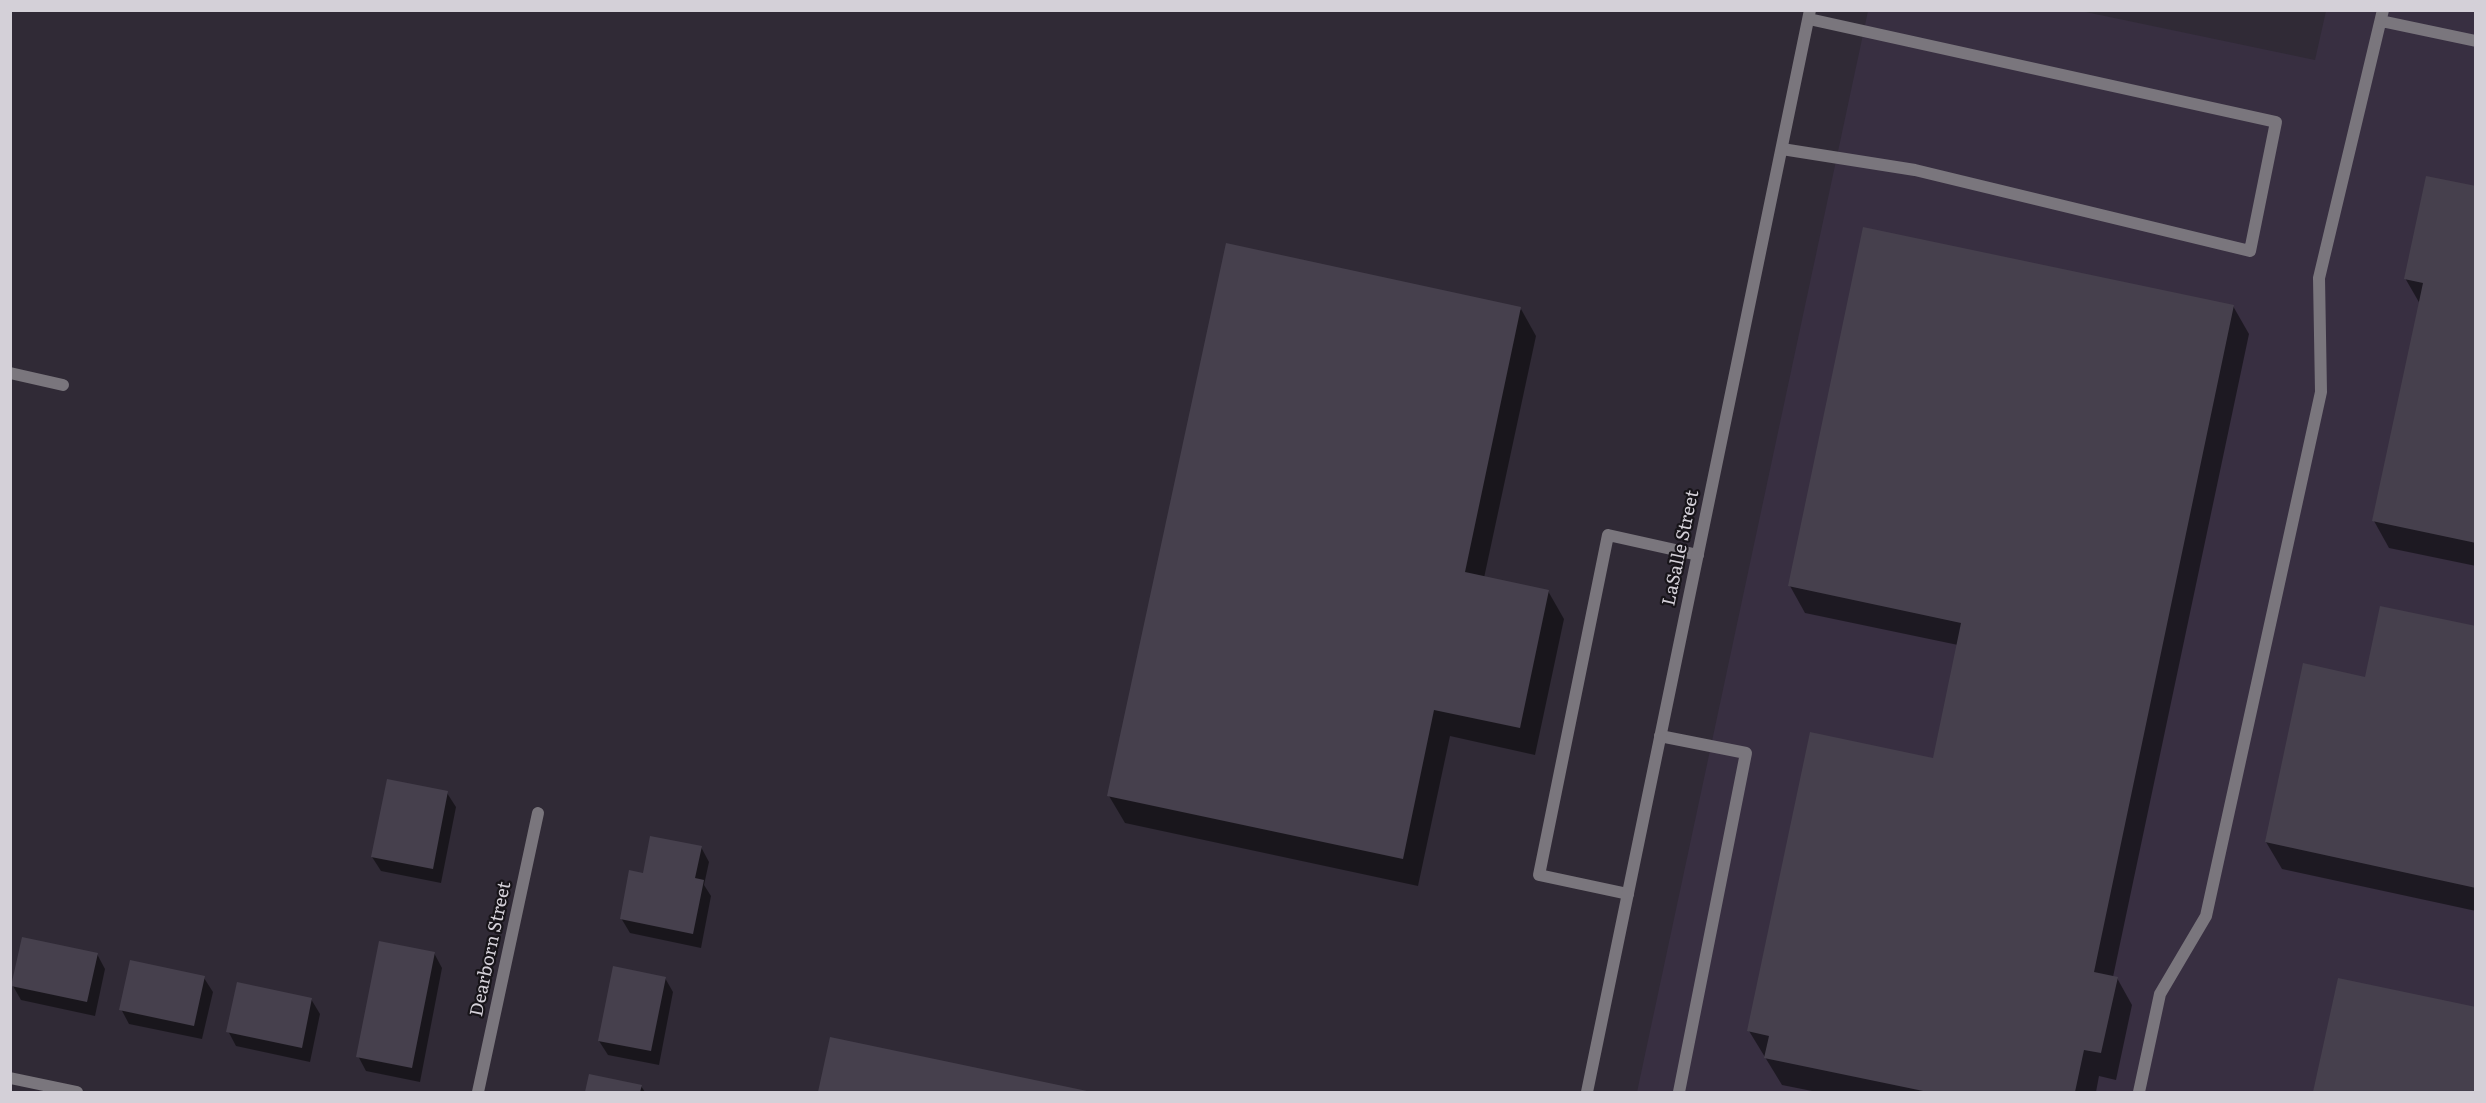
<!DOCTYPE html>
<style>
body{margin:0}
#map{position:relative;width:2486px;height:1103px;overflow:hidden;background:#302a36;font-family:Literata,serif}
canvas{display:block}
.frame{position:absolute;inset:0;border:12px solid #d4d0d8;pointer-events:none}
</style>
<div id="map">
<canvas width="2486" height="1103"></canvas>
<div class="frame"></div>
</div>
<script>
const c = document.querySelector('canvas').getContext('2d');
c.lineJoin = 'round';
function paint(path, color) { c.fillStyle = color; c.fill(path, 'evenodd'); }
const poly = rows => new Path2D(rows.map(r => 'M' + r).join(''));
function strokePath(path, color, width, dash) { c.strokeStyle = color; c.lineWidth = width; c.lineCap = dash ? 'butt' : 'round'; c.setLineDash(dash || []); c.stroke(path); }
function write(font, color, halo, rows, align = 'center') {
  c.font = font + ' Literata,serif'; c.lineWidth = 4.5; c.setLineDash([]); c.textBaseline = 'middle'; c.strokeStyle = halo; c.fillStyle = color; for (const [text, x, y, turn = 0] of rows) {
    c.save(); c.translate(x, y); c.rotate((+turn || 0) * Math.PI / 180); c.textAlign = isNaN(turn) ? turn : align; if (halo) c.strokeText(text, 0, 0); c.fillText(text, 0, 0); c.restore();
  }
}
const built = poly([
 [1868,11,2081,11,2315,60,2326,11,2475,11,2475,1092,1637,1092]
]);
const shadow = poly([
 [2476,188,2476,566,2389,548,2374,521,2420,304,2405,278],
 [2233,306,2249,334,2113,977,2117,978,2132,1005,2116,1080,2099,1076,2096,1092,1817,1092,1782,1085,1749,1031,1934,760,1958,645,1805,613,1790,586],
 [1521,309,1536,336,1484,578,1548,591,1564,619,1535,755,1450,736,1418,886,1125,823,1109,796],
 [2476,628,2476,911,2282,869,2266,842,2366,678],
 [447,793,456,807,441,883,381,871,372,857],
 [701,847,709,862,704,885,711,896,701,948,630,933,621,918,644,875],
 [434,953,442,968,420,1082,366,1071,358,1056],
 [97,954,105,969,95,1016,21,1000,13,986],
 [204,978,213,992,202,1039,129,1024,121,1009],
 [665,978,673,992,659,1065,608,1055,599,1041],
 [2339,980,2476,1009,2476,1092,2315,1092],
 [311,999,320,1014,310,1062,236,1046,228,1031],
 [831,1039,1084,1092,820,1092],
 [590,1076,641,1086,645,1092,587,1092]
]);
const building = poly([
 [2426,176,2476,186,2476,543,2372,521,2423,283,2404,279],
 [1863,227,2234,305,2094,972,2118,977,2101,1053,2084,1050,2075,1092,1928,1092,1764,1058,1769,1036,1747,1031,1810,732,1933,758,1961,623,1788,586],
 [1226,243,1521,307,1465,572,1549,590,1520,728,1434,710,1403,859,1107,796],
 [2380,606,2476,626,2476,888,2265,842,2303,663,2365,677],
 [387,779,448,791,433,869,371,857],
 [650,836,702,846,695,878,704,880,693,934,620,919,629,870,643,873],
 [22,937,98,953,87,1002,11,986],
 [379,941,435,952,412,1068,356,1057],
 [130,960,205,976,194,1026,119,1010],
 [613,966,666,977,651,1051,598,1041],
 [2338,978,2476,1007,2476,1092,2313,1092],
 [237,982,312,998,302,1048,226,1032],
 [830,1037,1087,1091,1087,1092,818,1092],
 [589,1074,642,1085,640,1092,585,1092]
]);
const service = poly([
 [2381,21,2476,41],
 [1782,149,1915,170,2250,251,2276,122,1809,19],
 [10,373,63,385],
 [1660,736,1746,753,1679,1092],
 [1628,894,1539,875,1608,535,1698,555],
 [2139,1092,2160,994,2206,916,2321,392,2319,278,2383,10]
]);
const minor = poly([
 [10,1078,77,1092],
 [478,1092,538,813],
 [1587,1092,1810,10]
]);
const streetNames = [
 ["LaSalle Street",1681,548,-78],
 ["Dearborn Street",491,949,-78]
];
paint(built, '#382f41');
paint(shadow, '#0007');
paint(building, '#46404d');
strokePath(service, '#7a767d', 12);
strokePath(minor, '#7a767d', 12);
write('18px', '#d4d0d8', '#171419', streetNames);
</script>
